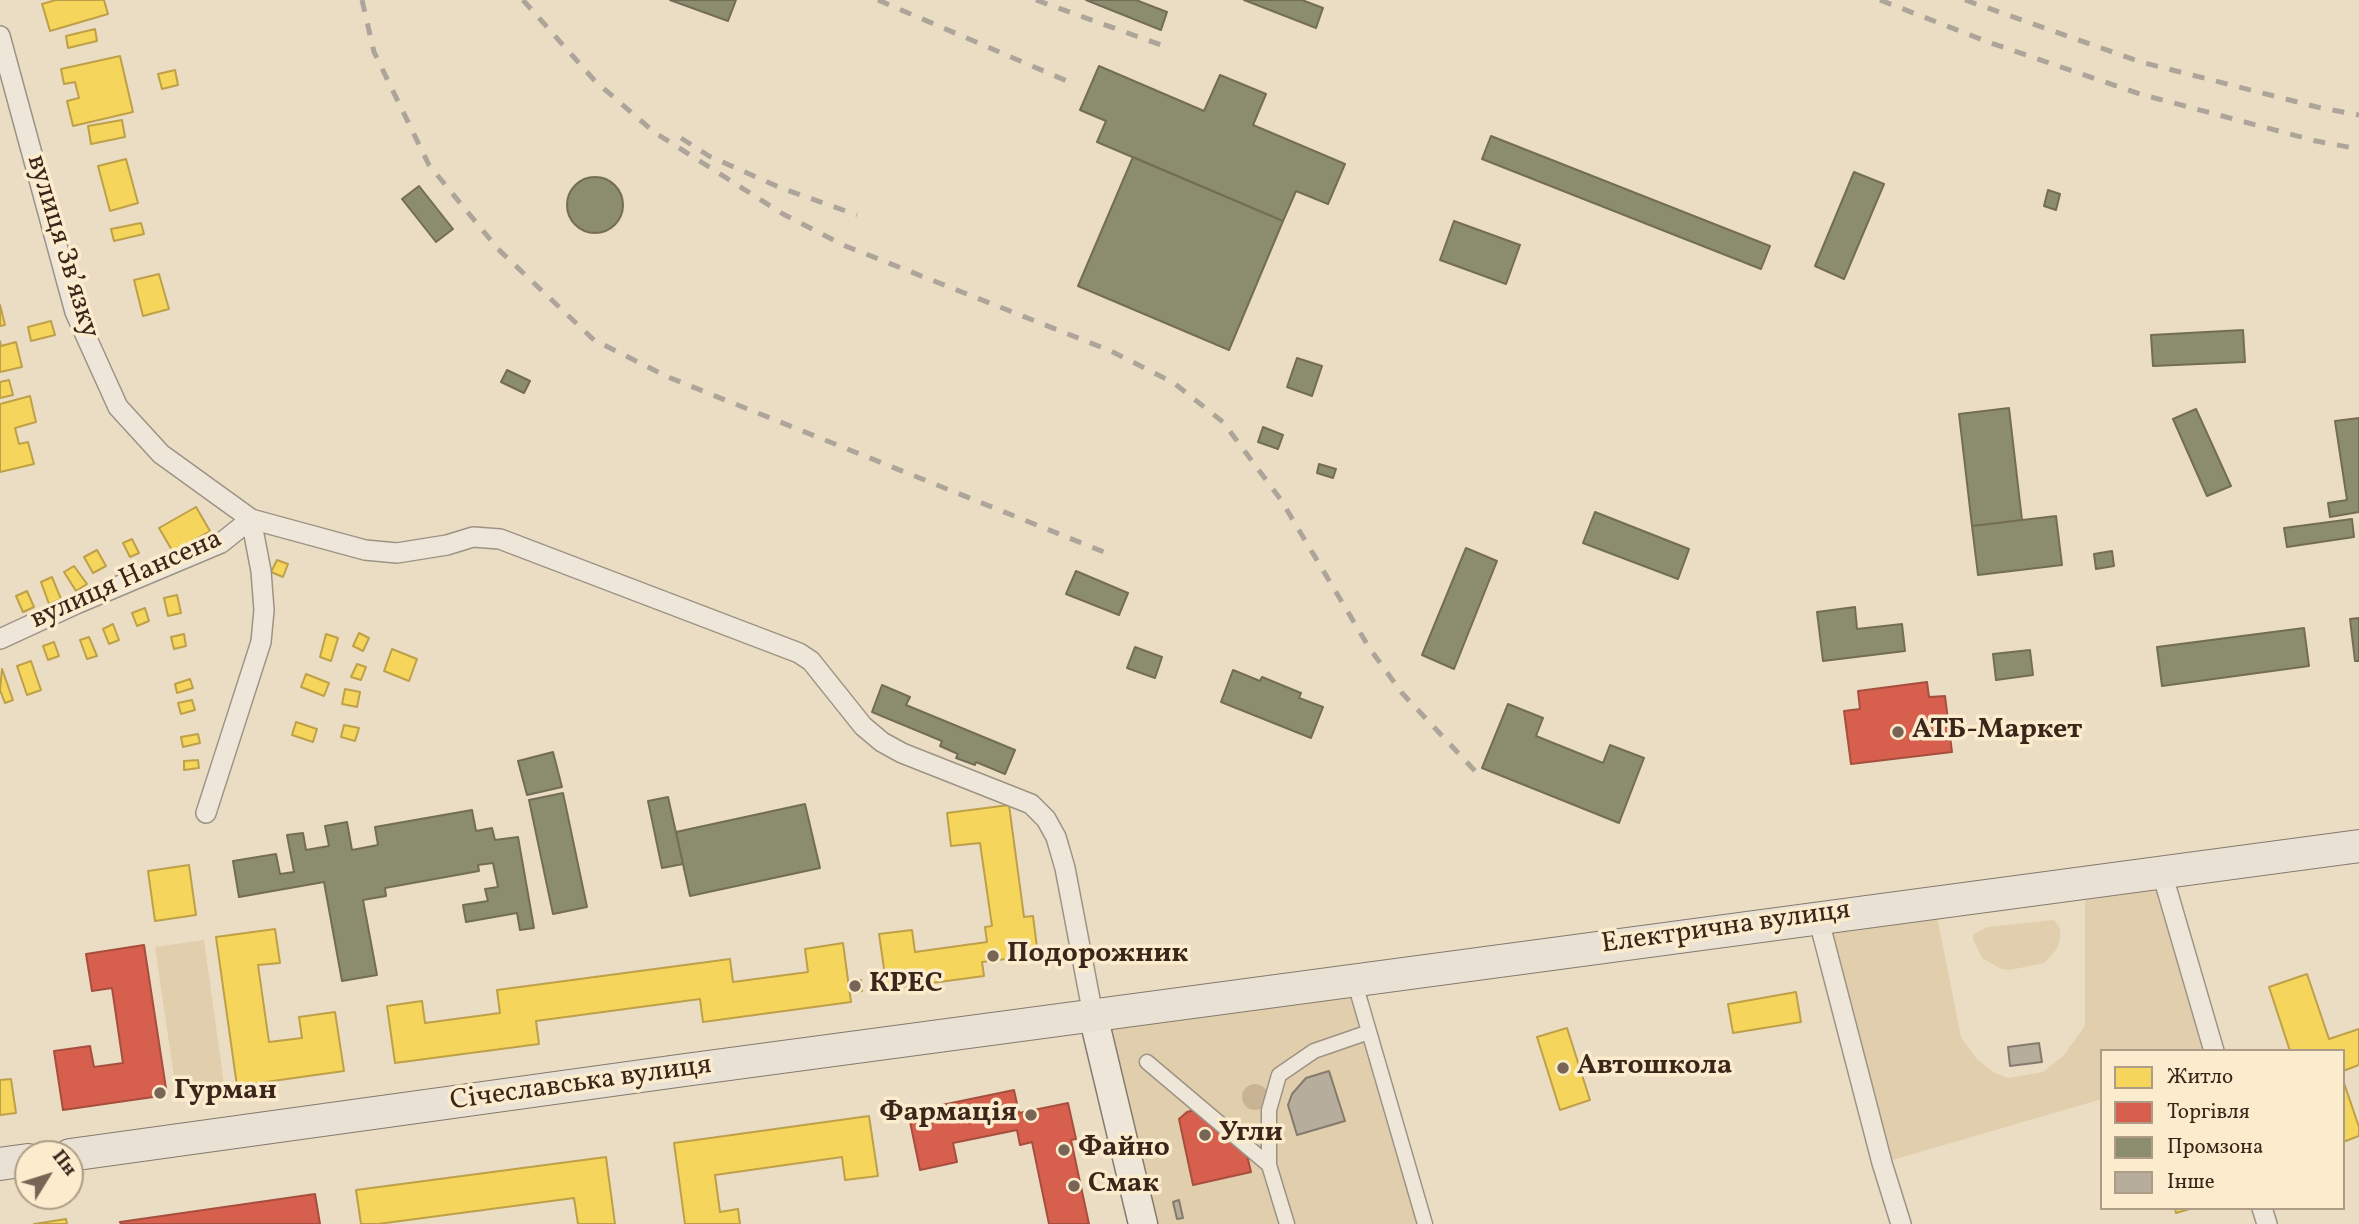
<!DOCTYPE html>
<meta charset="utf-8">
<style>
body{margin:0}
#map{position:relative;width:2359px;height:1224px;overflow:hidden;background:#eaddc4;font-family:Vollkorn,serif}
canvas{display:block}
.legend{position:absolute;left:2100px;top:1049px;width:245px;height:161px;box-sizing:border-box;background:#fcecce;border:2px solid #af9c86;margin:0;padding:9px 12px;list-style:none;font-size:21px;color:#3c251b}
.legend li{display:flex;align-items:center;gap:14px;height:35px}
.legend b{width:35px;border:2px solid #af9c86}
.north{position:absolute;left:14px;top:1140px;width:70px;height:70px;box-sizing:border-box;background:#fcecce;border:2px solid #af9c86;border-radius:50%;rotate:52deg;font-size:19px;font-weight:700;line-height:28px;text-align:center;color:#3c251b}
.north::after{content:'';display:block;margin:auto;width:24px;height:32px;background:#796556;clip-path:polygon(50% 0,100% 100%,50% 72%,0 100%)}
</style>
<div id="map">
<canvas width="2359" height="1224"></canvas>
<ul class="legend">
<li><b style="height:19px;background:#f6d55c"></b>Житло</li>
<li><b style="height:19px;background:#d6604d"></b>Торгівля</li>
<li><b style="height:19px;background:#8c8c6e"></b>Промзона</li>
<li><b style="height:19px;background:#b7ad9c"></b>Інше</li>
</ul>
<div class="north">Пн</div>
</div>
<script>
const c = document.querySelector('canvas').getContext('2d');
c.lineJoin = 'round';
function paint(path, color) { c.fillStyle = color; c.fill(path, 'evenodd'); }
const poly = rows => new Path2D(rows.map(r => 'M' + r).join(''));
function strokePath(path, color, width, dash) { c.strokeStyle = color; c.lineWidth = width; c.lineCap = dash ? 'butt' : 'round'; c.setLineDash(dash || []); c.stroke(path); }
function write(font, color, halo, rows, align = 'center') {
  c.font = font + ' Vollkorn,serif'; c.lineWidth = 7; c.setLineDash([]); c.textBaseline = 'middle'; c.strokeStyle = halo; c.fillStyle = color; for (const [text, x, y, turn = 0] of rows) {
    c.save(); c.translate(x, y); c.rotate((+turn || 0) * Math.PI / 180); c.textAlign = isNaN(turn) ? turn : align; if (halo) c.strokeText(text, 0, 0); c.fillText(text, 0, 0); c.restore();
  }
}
const green = poly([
 [2162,873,2214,1051,2102,1051,2102,1099,1882,1163,1818,917,1934,901,1961,1037,1976,1058,1993,1072,2008,1078,2043,1072,2064,1055,2085,1026,2085,882],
 [2054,920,2060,928,2060,941,2056,950,2044,963,2010,970,2001,969,1982,958,1973,939,1974,934,1987,927],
 [204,940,224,1084,176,1090,155,947],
 [1354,980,1425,1224,1143,1224,1093,1016]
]);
const water = poly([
 '1242 1097a13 13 0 1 1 26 0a13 13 0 1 1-26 0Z'
]);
const homes = poly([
 [56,0,104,0,108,14,50,31,42,4,56,0],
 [95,29,97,41,68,48,66,36,95,29],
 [120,56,133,112,73,126,67,101,79,98,75,82,64,84,61,69,120,56],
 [175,70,178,85,162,89,158,74,175,70],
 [122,120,125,137,91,144,88,126,122,120],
 [126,159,138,203,110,211,98,166,126,159],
 [141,223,144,234,114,241,111,229,141,223],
 [159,274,169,309,143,316,134,280,159,274],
 [0,305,5,325,0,326,0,305],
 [51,321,55,335,31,341,28,327,51,321],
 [0,341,1,346,16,342,22,367,0,372,0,341],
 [9,380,13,395,0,398,0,382,9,380],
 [30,396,36,422,15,428,19,444,28,442,34,464,0,472,0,404,30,396],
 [196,507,210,531,173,552,159,528,196,507],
 [132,539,139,553,130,557,123,543,132,539],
 [97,550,106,566,93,573,84,557,97,550],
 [277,560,288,564,283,577,271,572,277,560],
 [74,566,87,584,76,591,64,572,74,566],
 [52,577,61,599,49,604,41,582,52,577],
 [27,591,34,607,23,612,16,596,27,591],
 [177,595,181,613,168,616,164,598,177,595],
 [145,608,149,621,137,626,132,613,145,608],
 [113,624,119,640,109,644,103,629,113,624],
 [359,633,369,638,363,651,353,646,359,633],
 [184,634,186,646,174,649,171,637,184,634],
 [326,634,338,638,331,661,320,657,326,634],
 [89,637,97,656,87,659,80,640,89,637],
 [54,642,59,656,48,660,43,646,54,642],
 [392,649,417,659,409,681,384,671,392,649],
 [31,661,41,690,27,695,17,666,31,661],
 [357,664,366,667,361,680,351,677,357,664],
 [2,669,13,700,5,703,0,690,2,669],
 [306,674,329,683,324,696,301,687,306,674],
 [190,679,193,688,177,693,175,684,190,679],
 [345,689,360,692,357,707,342,704,345,689],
 [192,700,195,710,181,714,178,703,192,700],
 [296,722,317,729,313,742,292,735,296,722],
 [344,725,359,728,355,741,341,737,344,725],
 [198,734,200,743,183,747,181,737,198,734],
 [198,760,199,768,184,770,184,761,198,760],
 [1009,805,1024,917,1033,916,1038,955,982,962,984,976,887,989,879,934,912,930,915,952,987,942,985,927,992,926,980,843,951,846,947,813,1009,805],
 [189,865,196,915,155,921,148,871,189,865],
 [275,929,280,963,258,965,269,1042,302,1038,299,1017,335,1012,344,1071,237,1086,216,937,275,929],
 [843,943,851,1002,703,1022,700,999,536,1021,539,1044,395,1063,387,1006,422,1001,425,1023,500,1013,497,990,730,959,733,982,808,972,805,949,843,943],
 [2307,974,2329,1039,2359,1029,2359,1065,2343,1071,2343,1051,2290,1051,2269,987,2307,974],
 [861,980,862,991,850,992,848,982,861,980],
 [1796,992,1801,1022,1733,1033,1728,1004,1796,992],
 [1567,1028,1590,1100,1560,1110,1537,1037,1567,1028],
 [11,1079,16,1113,0,1115,0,1080,11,1079],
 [2343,1080,2359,1127,2359,1136,2343,1142,2343,1080],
 [869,1116,878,1176,845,1180,842,1157,715,1175,720,1212,738,1209,740,1224,685,1224,674,1143,869,1116],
 [606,1157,615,1224,578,1224,574,1198,378,1224,361,1224,356,1190,606,1157],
 [2175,1208,2193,1208,2176,1213,2175,1208],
 [66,1219,67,1224,34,1224,66,1219]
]);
const shops = poly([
 [1927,682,1929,697,1945,696,1952,752,1851,764,1844,711,1860,709,1858,691,1927,682],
 [144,945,167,1095,63,1110,54,1051,90,1046,94,1067,123,1063,112,988,92,991,86,954,144,945],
 [1014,1090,1019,1113,1068,1103,1076,1139,1071,1140,1089,1224,1049,1224,1032,1142,1020,1145,1017,1130,953,1143,957,1162,920,1170,908,1112,1014,1090],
 [1198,1109,1246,1151,1251,1172,1193,1185,1179,1119,1187,1112,1198,1109],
 [315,1194,320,1224,121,1224,120,1222,315,1194]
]);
const industry = poly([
 [670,0,736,0,728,21,670,0],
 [1086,0,1136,0,1167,12,1161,30,1086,0],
 [1244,0,1302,0,1323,8,1316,28,1244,0],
 [1099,66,1204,111,1220,75,1266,94,1253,125,1345,164,1328,204,1296,191,1283,221,1097,142,1106,121,1080,110,1099,66],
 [1491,136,1770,246,1761,269,1482,159,1491,136],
 [1133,157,1283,221,1229,350,1078,286,1133,157],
 [1854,172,1884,184,1844,279,1815,266,1854,172],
 '567 205a28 28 0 1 1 56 0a28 28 0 1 1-56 0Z',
 [419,186,453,229,436,242,402,199,419,186],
 [2048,190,2060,194,2056,210,2044,206,2048,190],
 [1454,221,1520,245,1506,284,1440,260,1454,221],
 [2243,330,2245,362,2153,366,2151,335,2243,330],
 [1297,358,1322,366,1312,396,1287,387,1297,358],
 [507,370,530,381,524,393,501,382,507,370],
 [2009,408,2022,520,1972,526,1959,414,2009,408],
 [2196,409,2231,486,2207,496,2173,419,2196,409],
 [2359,418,2359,512,2330,517,2328,503,2347,500,2335,421,2359,418],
 [1263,427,1283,435,1278,449,1258,442,1263,427],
 [1319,464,1336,469,1333,478,1317,473,1319,464],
 [1595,512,1689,549,1678,579,1583,543,1595,512],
 [2056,516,2062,565,1978,575,1972,526,2056,516],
 [2352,519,2354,537,2287,547,2284,528,2352,519],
 [1466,548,1497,561,1454,669,1422,655,1466,548],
 [2112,551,2114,566,2096,569,2094,554,2112,551],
 [1076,571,1128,593,1119,615,1066,594,1076,571],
 [1855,607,1857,629,1902,624,1905,651,1823,661,1817,612,1855,607],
 [2359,618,2359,661,2355,661,2350,619,2359,618],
 [2304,628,2309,666,2162,686,2157,647,2304,628],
 [1135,647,1162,657,1155,678,1127,668,1135,647],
 [2030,650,2033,675,1996,680,1993,654,2030,650],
 [1233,670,1260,681,1262,677,1301,693,1299,698,1323,707,1311,738,1221,702,1233,670],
 [882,685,910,697,906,705,1015,750,1005,774,976,762,975,765,956,758,958,754,940,746,942,741,872,712,882,685],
 [1508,704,1543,718,1536,736,1603,763,1610,745,1644,758,1619,823,1482,768,1508,704],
 [553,752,562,787,527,795,518,761,553,752],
 [563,793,587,907,553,914,529,800,563,793],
 [668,797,683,864,662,868,648,801,668,797],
 [805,804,820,868,690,896,676,832,805,804],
 [472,810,476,831,492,828,495,840,518,837,534,928,520,930,517,913,466,922,463,905,488,901,485,889,498,887,493,863,478,865,479,871,385,888,386,896,363,900,377,975,342,981,324,882,239,897,233,861,276,854,280,874,294,872,287,835,303,833,306,850,329,846,325,826,347,822,352,850,378,845,375,827,472,810]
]);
const building = poly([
 [2039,1043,2042,1062,2010,1066,2008,1047,2039,1043],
 [1329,1071,1345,1121,1297,1135,1288,1105,1292,1094,1306,1078,1329,1071],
 [1179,1200,1183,1218,1177,1219,1173,1202,1179,1200]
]);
const pedestrian = poly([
 [1354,980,1425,1224],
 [1147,1062,1269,1165,1287,1224],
 [1269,1165,1269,1110,1279,1075,1314,1051,1369,1032]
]);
const minor = poly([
 [0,36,75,312,118,407,161,454,251,519,365,550,397,553,447,545,473,537,500,539,799,653,811,661,863,726,882,742,902,753,1031,804,1046,819,1056,837,1065,868,1093,1015],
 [0,639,76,604,221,543,251,519],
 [206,813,261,642,264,610,261,571,251,519],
 [2162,873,2214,1051],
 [1818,917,1882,1163,1901,1224],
 [2262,1208,2267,1224]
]);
const secondary = poly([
 [1093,1015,1143,1224]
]);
const primary = poly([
 [70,1155,685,1070,2359,846],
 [0,1164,28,1160]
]);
const rail = poly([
 [362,0,374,52,429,165,498,249,594,340,668,377,1109,554],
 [523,0,595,81,654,132,783,214,843,245,1111,351,1174,383,1223,422,1281,500,1370,649,1402,693,1475,771],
 [878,0,1067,81],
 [1036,0,1161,45],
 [1880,0,1988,42,2140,94,2316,141,2359,149],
 [1965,0,2141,62,2317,107,2359,115],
 [681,138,709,156,781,188,857,215]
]);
const markers = [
 [1898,732,7,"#796556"],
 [993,956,7,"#796556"],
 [855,986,7,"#796556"],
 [1563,1068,7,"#796556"],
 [160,1093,7,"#796556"],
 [1031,1115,7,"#796556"],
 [1205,1135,7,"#796556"],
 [1064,1150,7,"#796556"],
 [1074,1186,7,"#796556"]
];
const streetNames = [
 ["вулиця Звʼязку",61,247,73],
 ["вулиця Нансена",127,581,-24],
 ["Електрична вулиця",1726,929,-8],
 ["Січеславська вулиця",581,1085,-8]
];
const poiNames = [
 ["АТБ-Маркет",1912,732],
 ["Подорожник",1007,956],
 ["КРЕС",869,986],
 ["Автошкола",1577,1068],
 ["Гурман",174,1093],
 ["Фармація",1017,1115,"right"],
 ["Угли",1219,1135],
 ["Файно",1078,1150],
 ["Смак",1088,1186]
];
paint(green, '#e1cead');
paint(water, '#c8b394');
paint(homes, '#f6d55c');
strokePath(homes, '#bea048', 2);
paint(shops, '#d6604d');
strokePath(shops, '#a84e3e', 2);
paint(industry, '#8c8c6e');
strokePath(industry, '#746d55', 2);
paint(building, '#b7ad9c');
strokePath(building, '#847a6d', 2);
strokePath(pedestrian, '#9d9384', 17);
strokePath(minor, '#9d9384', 22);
strokePath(secondary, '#847a6d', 31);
strokePath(primary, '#847a6d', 34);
strokePath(pedestrian, '#ede6d9', 14);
strokePath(minor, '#ede6d9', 19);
strokePath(secondary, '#ede6d9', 28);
strokePath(primary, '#e9e1d3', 32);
strokePath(rail, '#ada59a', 5, [12, 12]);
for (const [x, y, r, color] of markers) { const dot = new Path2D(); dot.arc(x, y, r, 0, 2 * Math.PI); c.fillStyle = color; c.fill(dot); strokePath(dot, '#fcecce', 2.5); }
write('28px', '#3c251b', '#fcecce', streetNames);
write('bold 28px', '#3c251b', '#fcecce', poiNames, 'left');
</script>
